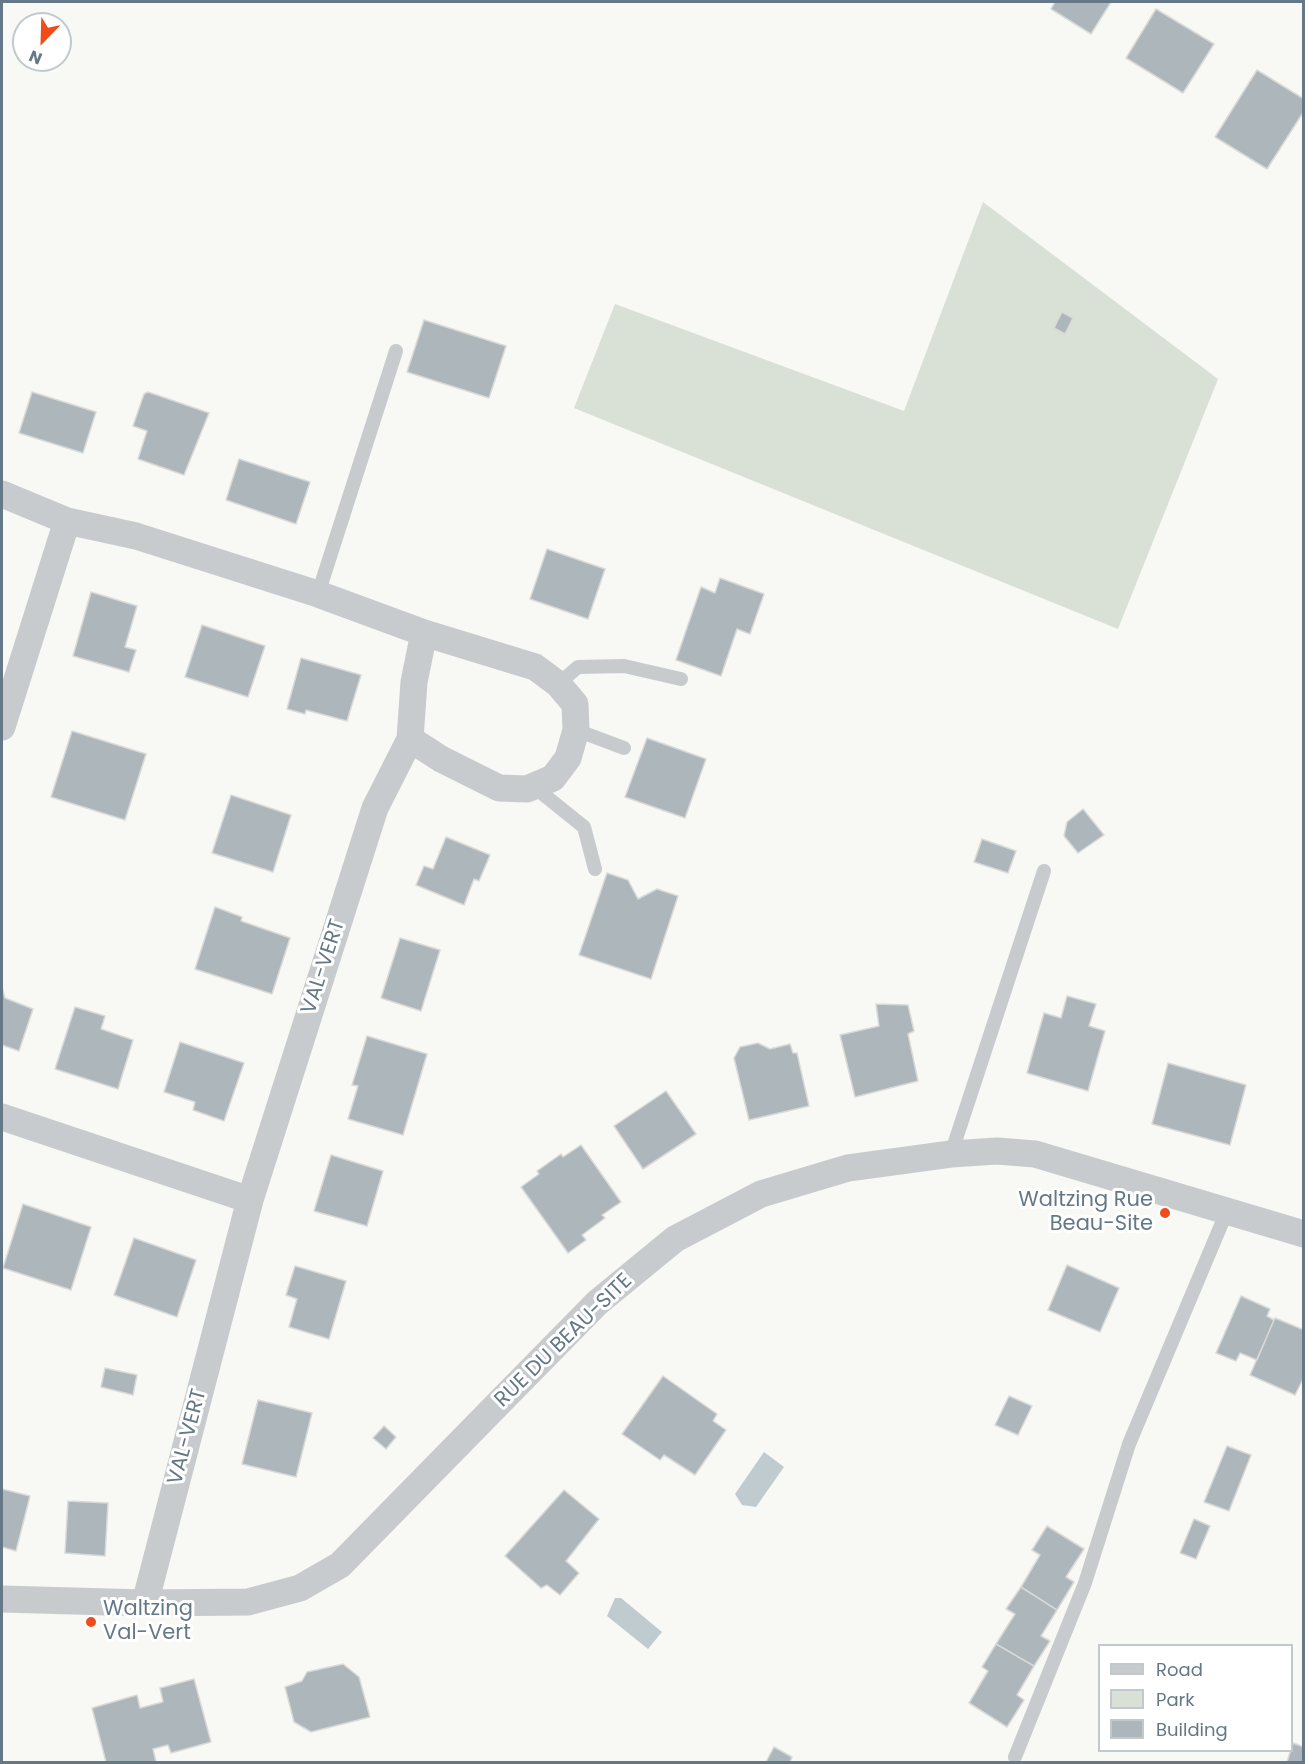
<!DOCTYPE html>
<style>
body{margin:0}
#map{position:relative;width:1305px;height:1764px;overflow:hidden;background:#f8f8f4;font-family:Poppins,sans-serif}
canvas{display:block}
.frame{position:absolute;inset:0;border:3px solid #647887;pointer-events:none}
.legend{position:absolute;left:1098px;top:1644px;width:195px;height:108px;box-sizing:border-box;background:#fff;border:2px solid #c1c9cf;margin:0;padding:8px 10px;list-style:none;font-size:18px;color:#647887}
.legend li{display:flex;align-items:center;gap:12px;height:30px}
.legend b{width:30px;border:2px solid #c1c9cf}
.north{position:absolute;left:12px;top:12px;width:60px;height:60px;box-sizing:border-box;background:#fff;border:2px solid #c1c9cf;border-radius:50%;rotate:203deg;font-size:16px;font-weight:700;line-height:24px;text-align:center;color:#647887}
.north::after{content:'';display:block;margin:auto;width:21px;height:27px;background:#ef4c1c;clip-path:polygon(50% 0,100% 100%,50% 72%,0 100%)}
</style>
<div id="map">
<canvas width="1305" height="1764"></canvas>
<div class="frame"></div>
<ul class="legend">
<li><b style="height:8px;background:#c7cbce"></b>Road</li>
<li><b style="height:16px;background:#d9e0d5"></b>Park</li>
<li><b style="height:16px;background:#adb6bb"></b>Building</li>
</ul>
<div class="north">N</div>
</div>
<script>
const c = document.querySelector('canvas').getContext('2d');
c.lineJoin = 'round';
function paint(path, color) { c.fillStyle = color; c.fill(path, 'evenodd'); }
const poly = rows => new Path2D(rows.map(r => 'M' + r).join(''));
function strokePath(path, color, width, dash) { c.strokeStyle = color; c.lineWidth = width; c.lineCap = dash ? 'butt' : 'round'; c.setLineDash(dash || []); c.stroke(path); }
function write(font, color, halo, rows, align = 'center') {
  c.font = font + ' Poppins,sans-serif'; c.lineWidth = 6; c.setLineDash([]); c.textBaseline = 'middle'; c.strokeStyle = halo; c.fillStyle = color; for (const [text, x, y, turn = 0] of rows) {
    c.save(); c.translate(x, y); c.rotate((+turn || 0) * Math.PI / 180); c.textAlign = isNaN(turn) ? turn : align; if (halo) c.strokeText(text, 0, 0); c.fillText(text, 0, 0); c.restore();
  }
}
const green = poly([
 [983,202,1218,379,1118,629,574,408,615,304,904,411]
]);
const water = poly([
 [764,1452,784,1467,756,1507,742,1505,735,1494],
 [615,1598,621,1598,662,1632,648,1649,607,1616]
]);
const building = poly([
 [1055,2,1111,2,1091,34,1051,9,1055,2],
 [1156,9,1214,44,1183,93,1126,58,1156,9],
 [1257,70,1304,99,1304,111,1267,169,1215,137,1257,70],
 [1062,312,1073,318,1065,334,1054,328,1062,312],
 [424,320,506,346,489,398,407,372,424,320],
 [32,392,96,412,83,453,19,433,32,392],
 [148,392,209,413,184,475,138,459,147,431,133,426,144,394,148,392],
 [239,459,310,482,296,524,226,500,239,459],
 [547,549,605,569,588,619,530,599,547,549],
 [720,578,764,594,750,634,737,629,721,676,676,660,701,587,715,593,720,578],
 [91,592,137,606,125,647,136,650,129,672,73,656,91,592],
 [202,625,265,646,248,697,185,677,202,625],
 [301,658,361,675,347,721,306,710,305,714,287,709,301,658],
 [72,731,146,754,125,820,51,797,72,731],
 [647,738,706,759,685,818,625,797,647,738],
 [231,795,291,815,273,872,212,853,231,795],
 [1083,809,1104,835,1078,853,1064,836,1067,822,1083,809],
 [446,837,490,855,479,881,474,879,464,905,416,885,424,866,433,869,446,837],
 [982,839,1016,851,1008,873,974,862,982,839],
 [607,873,628,880,638,899,657,889,678,896,651,979,579,955,607,873],
 [215,907,242,917,241,921,290,938,272,994,195,969,215,907],
 [400,938,440,950,421,1011,381,998,400,938],
 [2,987,5,998,33,1009,19,1051,2,1045,2,987],
 [1067,996,1096,1004,1089,1026,1105,1031,1088,1091,1027,1073,1044,1013,1061,1018,1067,996],
 [876,1004,908,1005,914,1031,908,1034,918,1081,855,1097,840,1035,879,1026,876,1004],
 [75,1007,105,1016,101,1029,133,1040,118,1089,55,1069,75,1007],
 [367,1036,427,1054,403,1135,348,1119,358,1086,352,1085,367,1036],
 [180,1042,244,1063,224,1121,193,1110,195,1102,164,1092,180,1042],
 [758,1043,770,1049,790,1044,793,1053,797,1053,809,1106,749,1120,734,1058,740,1047,758,1043],
 [1168,1063,1246,1085,1230,1145,1152,1124,1168,1063],
 [666,1091,696,1134,643,1169,614,1126,666,1091],
 [581,1145,621,1202,602,1215,605,1218,582,1235,586,1240,568,1253,521,1187,539,1174,537,1171,561,1154,563,1157,581,1145],
 [331,1155,383,1171,367,1226,314,1211,331,1155],
 [23,1204,91,1227,71,1290,3,1268,23,1204],
 [134,1238,196,1260,177,1317,114,1295,134,1238],
 [1067,1265,1119,1288,1100,1332,1048,1310,1067,1265],
 [295,1266,346,1281,329,1339,289,1327,297,1299,286,1295,295,1266],
 [1241,1296,1270,1309,1267,1316,1274,1320,1257,1360,1240,1353,1236,1361,1216,1353,1241,1296],
 [1275,1318,1304,1330,1304,1377,1295,1395,1250,1375,1275,1318],
 [105,1368,137,1375,133,1395,101,1387,105,1368],
 [663,1376,717,1414,713,1421,726,1430,695,1475,664,1455,660,1460,622,1434,663,1376],
 [1009,1396,1032,1406,1018,1435,995,1425,1009,1396],
 [258,1400,312,1413,296,1477,242,1464,258,1400],
 [384,1426,396,1437,386,1449,373,1438,384,1426],
 [1227,1446,1251,1455,1229,1511,1204,1502,1227,1446],
 [2,1489,30,1496,16,1551,2,1547,2,1489],
 [564,1490,599,1519,566,1561,579,1573,560,1595,547,1585,541,1588,505,1556,564,1490],
 [68,1501,108,1503,105,1556,65,1553,68,1501],
 [1194,1519,1210,1526,1196,1559,1180,1553,1194,1519],
 [1047,1526,1084,1549,1066,1577,1074,1582,1057,1610,1021,1587,1040,1555,1032,1550,1047,1526],
 [1021,1587,1057,1610,1041,1636,1050,1641,1034,1666,996,1644,1015,1614,1006,1609,1021,1587],
 [996,1644,1034,1666,1017,1695,1024,1700,1007,1727,969,1703,988,1671,982,1667,996,1644],
 [343,1664,359,1677,370,1717,311,1732,294,1722,285,1687,302,1681,307,1672,343,1664],
 [194,1679,211,1742,171,1753,168,1745,153,1749,156,1762,106,1762,92,1708,137,1695,140,1708,163,1702,160,1688,194,1679],
 [1293,1743,1304,1747,1304,1762,1287,1762,1293,1743],
 [774,1747,792,1757,790,1762,766,1762,774,1747]
]);
const service = poly([
 [318,594,396,351],
 [558,684,578,667,624,666,681,679],
 [576,730,624,748],
 [533,786,584,827,595,869],
 [951,1154,1044,871],
 [1015,1757,1085,1583,1129,1444,1227,1211]
]);
const minor = poly([
 [2,494,67,521],
 [2,727,67,521,136,536,318,594,424,633,414,682,410,739,375,808,250,1200,145,1603],
 [410,739,441,759,499,788,527,789,553,778,568,758,576,730,575,704,558,684,535,667,424,633],
 [2,1117,250,1200],
 [2,1599,145,1603,248,1602,300,1588,340,1565,597,1303,675,1239,761,1194,848,1168,951,1154,997,1151,1035,1154,1304,1234]
]);
const markers = [
 [1165,1213,6,"#ef4c1c"],
 [91,1622,6,"#ef4c1c"]
];
const streetNames = [
 ["VAL-VERT",324,967,-72],
 ["RUE DU BEAU-SITE",564,1341,-44],
 ["VAL-VERT",188,1437,-75]
];
const poiNames = [
 ["Waltzing Rue",1153,1201],
 ["Beau-Site",1153,1225],
 ["Waltzing",103,1610,"left"],
 ["Val-Vert",103,1634,"left"]
];
paint(green, '#d9e0d5');
paint(water, '#c0cbd0');
paint(building, '#adb6bb');
strokePath(building, '#d9d9d7', 1.5);
strokePath(service, '#c7cbce', 14);
strokePath(minor, '#c7cbce', 27);
for (const [x, y, r, color] of markers) { const dot = new Path2D(); dot.arc(x, y, r, 0, 2 * Math.PI); c.fillStyle = color; c.fill(dot); strokePath(dot, '#fff', 2); }
write('21px', '#647887', '#fff', streetNames);
write('21px', '#647887', '#fff', poiNames, 'right');
</script>
